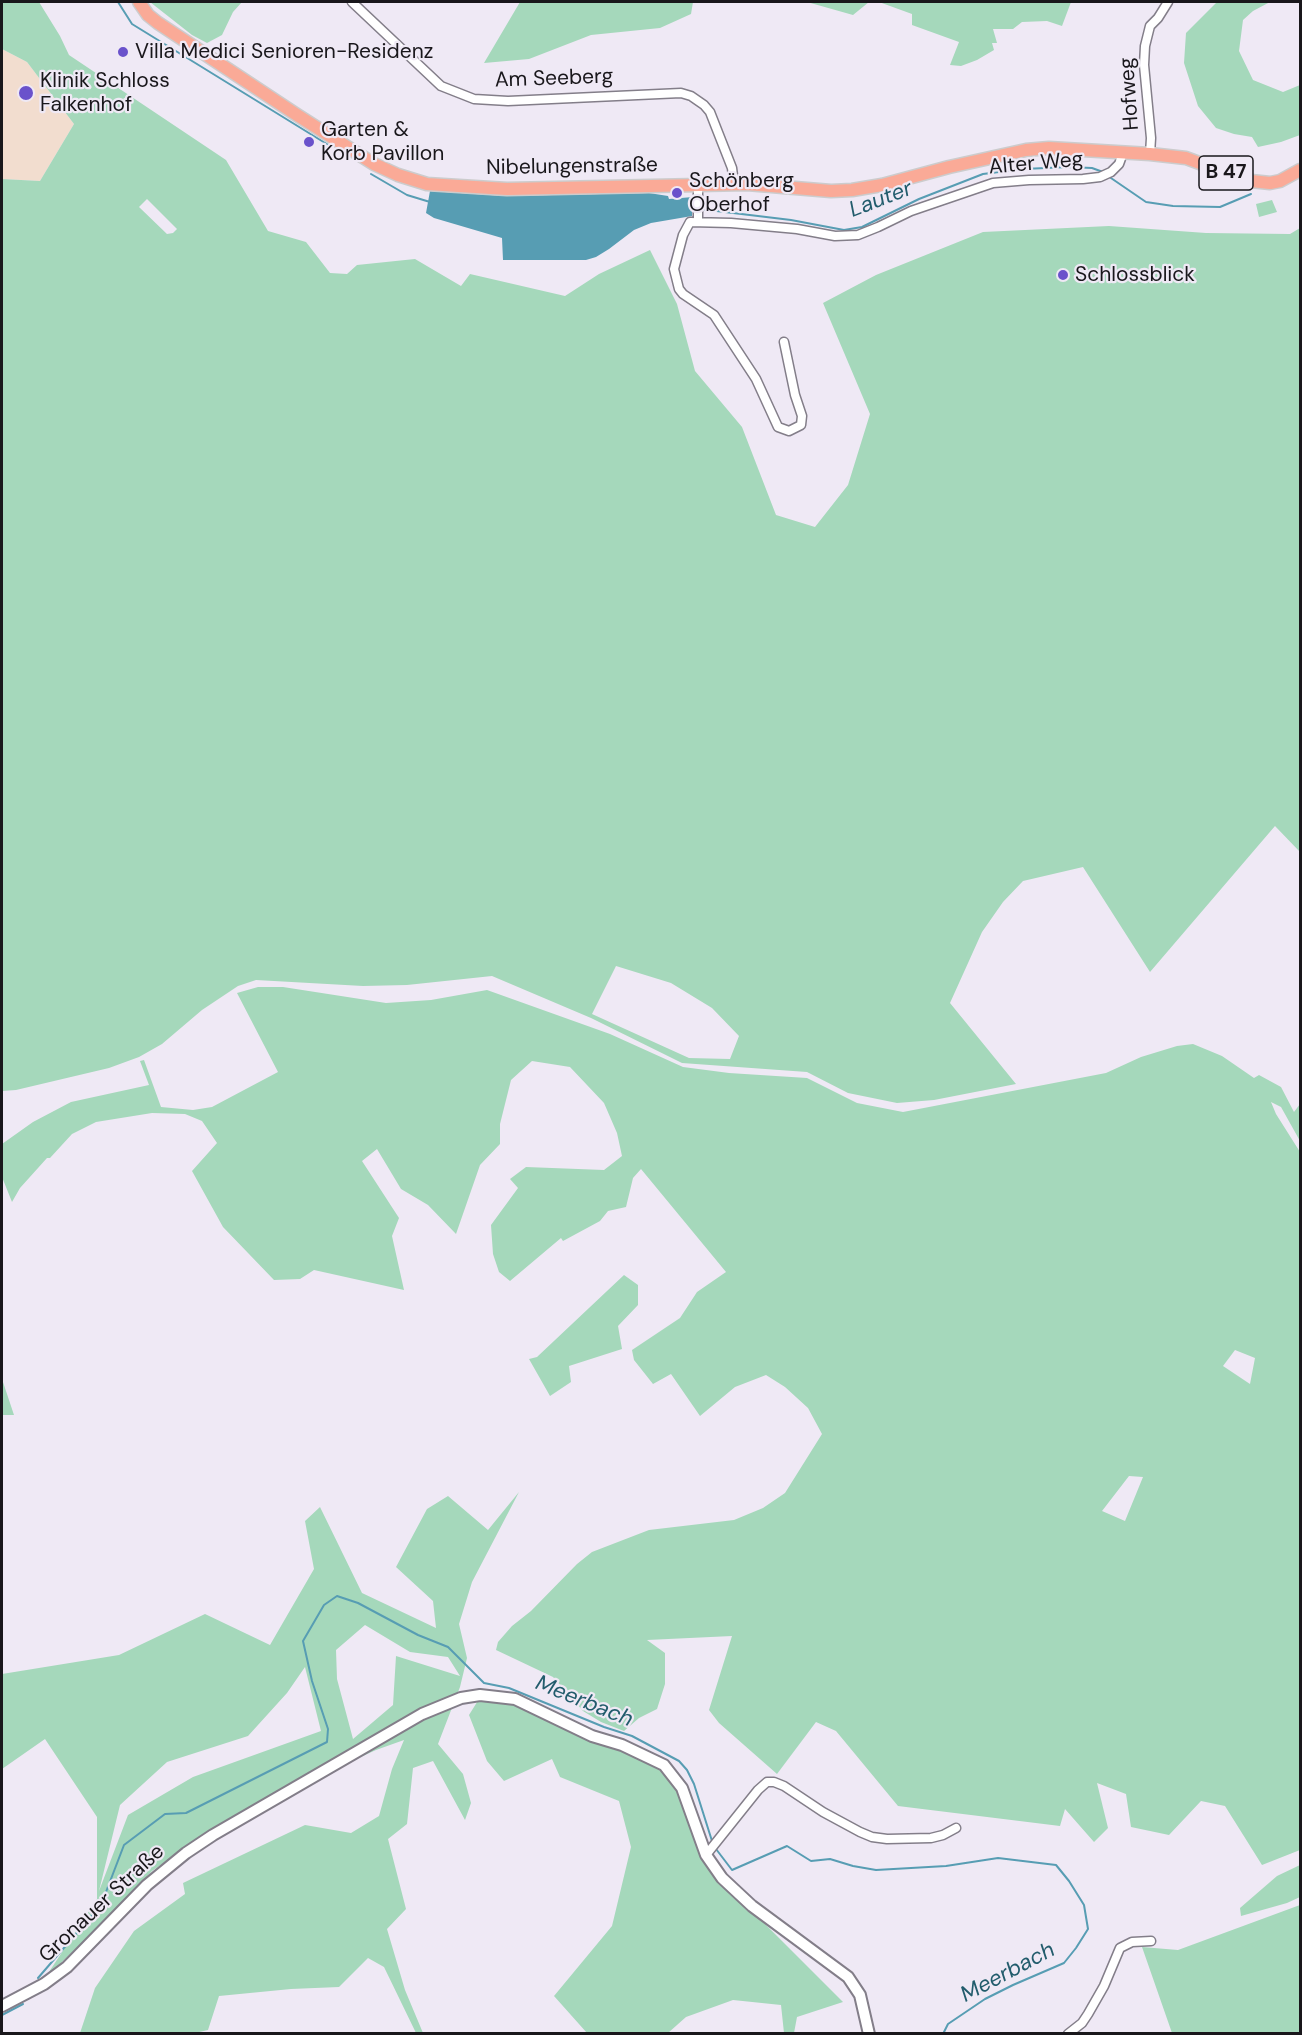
<!DOCTYPE html>
<meta charset="utf-8">
<style>
body{margin:0}
#map{position:relative;width:1302px;height:2035px;overflow:hidden;background:#efe9f5;font-family:"DM Sans",sans-serif}
canvas{display:block}
.frame{position:absolute;inset:0;border:3px solid #19171b;pointer-events:none}
</style>
<div id="map">
<canvas width="1302" height="2035"></canvas>
<div class="frame"></div>
</div>
<script>
const c = document.querySelector('canvas').getContext('2d');
c.lineJoin = 'round';
function paint(path, color) { c.fillStyle = color; c.fill(path, 'evenodd'); }
const poly = rows => new Path2D(rows.map(r => 'M' + r).join(''));
function strokePath(path, color, width, dash) { c.strokeStyle = color; c.lineWidth = width; c.lineCap = dash ? 'butt' : 'round'; c.setLineDash(dash || []); c.stroke(path); }
function write(font, color, halo, rows, align = 'center') {
  c.font = font + ' "DM Sans",sans-serif'; c.lineWidth = 4.5; c.setLineDash([]); c.textBaseline = 'middle'; c.strokeStyle = halo; c.fillStyle = color; for (const [text, x, y, turn = 0] of rows) {
    c.save(); c.translate(x, y); c.rotate((+turn || 0) * Math.PI / 180); c.textAlign = isNaN(turn) ? turn : align; if (halo) c.strokeText(text, 0, 0); c.fillText(text, 0, 0); c.restore();
  }
}
const medical = poly([
 [2,49,27,62,74,124,40,181,2,179]
]);
const green = poly([
 [2,2,39,2,60,36,69,55,226,160,268,231,306,242,330,273,347,274,357,265,415,259,461,286,470,274,565,296,599,274,650,250,677,304,695,371,742,427,776,515,815,527,848,485,870,414,823,303,876,275,983,232,1109,226,1206,233,1290,234,1300,228,1300,852,1275,826,1150,972,1083,867,1023,881,1003,902,982,932,950,1003,1016,1084,934,1100,897,1103,848,1093,807,1072,682,1063,591,1018,492,976,407,985,363,986,256,980,238,986,202,1010,162,1044,139,1057,109,1068,16,1090,2,1091,2,179,40,181,74,124,27,62,2,49],
 [147,199,177,229,173,233,167,234,139,207],
 [616,966,671,983,712,1008,739,1036,730,1059,689,1058,592,1014],
 [150,2,242,2,233,12,222,35,207,43,192,35],
 [520,2,693,2,691,14,660,28,591,35,529,59,484,63],
 [807,2,869,2,853,15],
 [879,2,1071,2,1062,26,1047,21,1022,22,1013,29,993,29,997,43,992,43,994,50,977,60,961,66,950,65,959,42,912,25,912,14],
 [1217,2,1270,2,1253,11,1243,20,1239,51,1253,80,1283,92,1300,85,1300,135,1281,142,1258,147,1252,137,1234,134,1216,128,1198,106,1184,63,1186,33],
 [1272,200,1277,212,1259,217,1256,204],
 [258,987,283,987,386,1003,431,1000,487,990,610,1034,683,1067,729,1073,807,1078,857,1103,903,1112,1106,1073,1141,1057,1177,1046,1193,1044,1222,1056,1254,1078,1259,1075,1281,1087,1294,1112,1300,1104,1300,1141,1281,1107,1271,1102,1276,1114,1300,1152,1300,1850,1262,1865,1225,1806,1201,1801,1169,1835,1131,1827,1126,1794,1097,1783,1108,1828,1094,1842,1065,1809,1060,1826,898,1806,836,1731,816,1722,777,1774,719,1723,709,1710,732,1636,647,1640,665,1653,665,1684,657,1709,639,1718,624,1731,601,1722,583,1711,553,1677,496,1650,498,1642,512,1626,531,1611,577,1564,592,1552,649,1530,734,1520,763,1508,785,1493,822,1434,808,1408,785,1387,766,1375,735,1387,700,1416,671,1374,653,1384,634,1360,632,1350,680,1318,697,1292,726,1272,641,1169,633,1178,626,1207,608,1211,600,1221,563,1241,561,1238,510,1281,499,1272,493,1254,491,1225,518,1188,510,1179,526,1167,604,1170,622,1156,617,1133,604,1103,570,1067,532,1061,511,1080,500,1124,500,1144,480,1165,456,1234,428,1205,401,1189,377,1149,362,1161,399,1218,392,1236,404,1290,314,1270,300,1279,274,1280,223,1227,192,1171,217,1143,202,1121,185,1114,152,1113,96,1122,72,1134,50,1158,47,1158,20,1188,12,1202,2,1177,2,1144,33,1122,71,1102,149,1085,140,1061,144,1060,161,1107,193,1110,212,1107,278,1072,237,993],
 [1235,1350,1255,1358,1250,1384,1223,1366],
 [1129,1476,1143,1477,1125,1521,1102,1511],
 [624,1275,638,1285,638,1305,618,1326,622,1349,569,1366,571,1382,550,1396,529,1359,537,1357],
 [2,1379,14,1415,2,1415],
 [519,1492,472,1582,459,1624,467,1658,460,1687,438,1744,463,1774,471,1803,465,1820,433,1761,413,1768,407,1824,388,1839,406,1909,387,1929,405,1990,423,2033,416,2033,384,1967,368,1958,339,1987,291,1989,219,1996,208,2030,195,2033,80,2033,95,1988,134,1931,185,1894,183,1883,305,1825,351,1833,379,1816,392,1769,404,1740,376,1750,260,1803,210,1830,152,1871,110,1916,45,1978,97,1899,97,1817,45,1739,2,1769,2,1674,119,1655,205,1614,270,1645,314,1569,305,1521,320,1507,362,1593,436,1628,433,1601,396,1567,427,1509,448,1496,488,1530],
 [365,1625,410,1652,448,1657,460,1676,396,1656,393,1705,353,1739,337,1679,336,1650],
 [305,1667,321,1731,193,1777,128,1815,99,1891,120,1805,167,1762,248,1736,287,1693],
 [479,1699,512,1703,651,1757,682,1798,704,1863,843,2002,797,2017,794,2033,784,2033,781,2005,733,2000,686,2017,668,2033,587,2033,554,1996,612,1926,631,1847,619,1801,560,1777,552,1759,504,1781,487,1761,469,1715],
 [1300,1865,1300,1897,1287,1903,1241,1916,1240,1908,1277,1876],
 [1300,1905,1300,2033,1172,2033,1142,1947,1178,1950]
]);
const water = poly([
 [430,191,505,196,649,193,668,196,669,199,693,197,692,216,651,223,634,230,609,249,596,257,586,260,503,260,502,238,434,218,426,213]
]);
const stream = poly([
 [118,2,132,24,330,146],
 [371,174,407,195,430,202],
 [1108,176,1146,202,1173,206,1220,207,1251,194],
 [700,209,791,220,844,230,862,227,919,199,983,174,1023,169,1069,167,1092,168,1103,172],
 [716,1849,732,1870,787,1846,811,1861,830,1859,853,1866,876,1870,946,1866,998,1858,1056,1865,1069,1881,1084,1905,1088,1929,1076,1948,1064,1963,1013,1985,985,1999,948,2024,943,2034],
 [38,1978,101,1905,124,1845,165,1814,186,1813,327,1742,328,1729,312,1681,303,1641,324,1605,337,1596,358,1603,418,1635,448,1647,484,1683,509,1688,604,1727,632,1736,679,1761,687,1770,694,1784,712,1841],
 [2,2015,23,2004]
]);
const minor = poly([
 [352,2,441,86,474,99,508,101,681,93,691,96,704,105,710,112,732,168,734,184],
 [1150,154,1151,138,1144,65,1145,46,1150,26,1158,18,1168,2],
 [698,185,698,222],
 [784,342,795,395,802,416,801,425,789,431,778,427,756,379,714,315,683,294,679,289,674,269,683,235,690,222,731,223,797,229,835,236,858,235,878,227,911,211,993,183,1029,180,1083,179,1100,177,1111,172,1119,164,1123,153],
 [706,1855,758,1790,767,1782,774,1782,784,1786,823,1812,860,1832,872,1837,887,1839,931,1838,943,1835,956,1828],
 [1068,2034,1082,2023,1088,2014,1104,1986,1120,1948,1132,1942,1151,1941]
]);
const tertiary = poly([
 [2,2006,44,1984,67,1967,147,1885,186,1853,213,1835,422,1714,461,1698,480,1695,515,1699,592,1736,622,1745,664,1765,682,1788,706,1855,722,1878,752,1906,848,1977,860,1995,869,2034]
]);
const primary = poly([
 [139,2,148,15,158,23,297,115,374,164,398,175,427,184,507,189,747,184,831,191,852,190,882,185,949,167,1026,150,1049,148,1150,154,1186,158,1237,177,1251,181,1270,183,1280,181,1300,170]
]);
const markers = [
 [123,52,6,"#6a52cb"],
 [26,93,8,"#6a52cb"],
 [309,142,6,"#6a52cb"],
 [677,193,6,"#6a52cb"],
 [1063,275,6,"#6a52cb"]
];
const shields = [
 [1226,173,54]
];
const shieldNames = [
 ["B 47",1226,173]
];
const poiNames = [
 ["Villa Medici Senioren-Residenz",135,52],
 ["Klinik Schloss",40,81],
 ["Falkenhof",40,105],
 ["Garten &",321,130],
 ["Korb Pavillon",321,154],
 ["Schönberg",689,181],
 ["Oberhof",689,205],
 ["Schlossblick",1075,275]
];
const streetNames = [
 ["Am Seeberg",554,79,-2],
 ["Hofweg",1130,94,-94],
 ["Alter Weg",1036,164,-5],
 ["Nibelungenstraße",572,167,-1],
 ["Gronauer Straße",102,1904,-43]
];
const waterNames = [
 ["Lauter",881,200,-21],
 ["Meerbach",584,1702,22],
 ["Meerbach",1008,1973,-28]
];
paint(medical, '#f2ddcf');
paint(green, '#a5d8bb');
paint(water, '#579db3');
strokePath(stream, '#579db3', 2);
strokePath(minor, '#837e89', 11);
strokePath(tertiary, '#837e89', 14);
strokePath(primary, '#cccccd', 15);
strokePath(minor, '#fff', 8);
strokePath(tertiary, '#fff', 10);
strokePath(primary, '#faaa97', 12);
for (const [x, y, r, color] of markers) { const dot = new Path2D(); dot.arc(x, y, r, 0, 2 * Math.PI); c.fillStyle = color; c.fill(dot); strokePath(dot, '#efe9f5', 2); }
for (const [x, y, w] of shields) { const box = new Path2D(); box.roundRect(x - w / 2, y - 17, w, 34, 4.5); c.fillStyle = '#efe9f5'; c.fill(box); strokePath(box, '#19171b', 1.5); }
write('bold 20px', '#19171b', null, shieldNames);
write('21px', '#19171b', '#efe9f5', poiNames, 'left');
write('21px', '#19171b', '#efe9f5', streetNames);
write('italic 22px', '#225c6c', '#efe9f5', waterNames);
</script>
